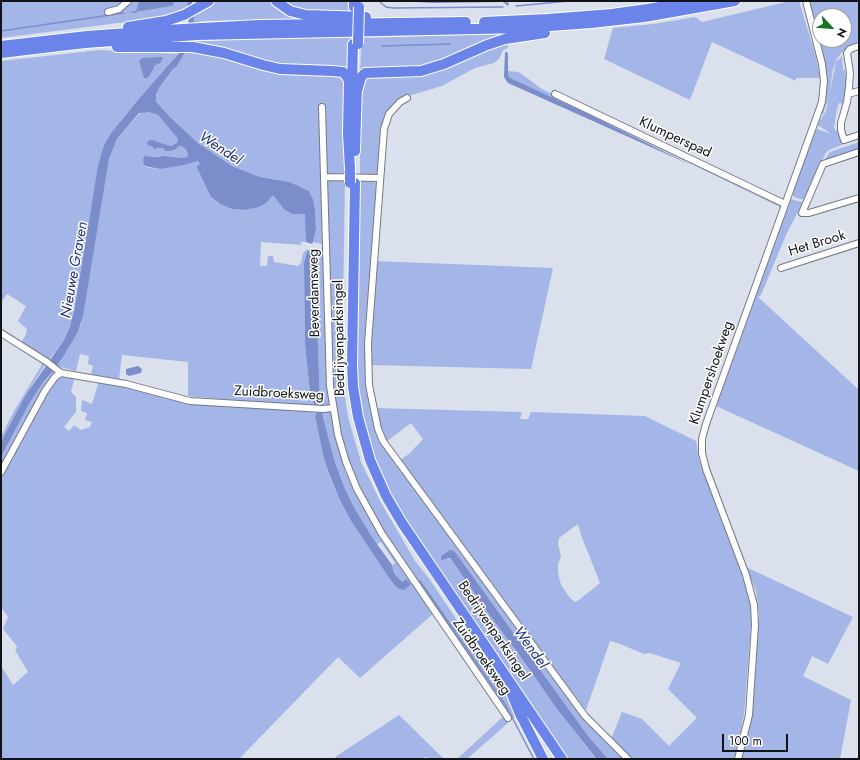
<!DOCTYPE html>
<style>
body{margin:0}
#map{position:relative;width:860px;height:760px;overflow:hidden;background:#dbe0ed;font-family:Jost,sans-serif}
canvas{display:block}
.frame{position:absolute;inset:0;border:2px solid #111317;pointer-events:none}
.north{position:absolute;left:812px;top:8px;width:40px;height:40px;box-sizing:border-box;background:#fff;border:1px solid #a0a1a2;border-radius:50%;rotate:116deg;font-size:11px;font-weight:700;line-height:16px;text-align:center;color:#111317}
.north::after{content:'';display:block;margin:auto;width:14px;height:18px;background:#147423;clip-path:polygon(50% 0,100% 100%,50% 72%,0 100%)}
.scale{position:absolute;left:722px;top:734px;width:66px;height:18px;box-sizing:border-box;border:2px solid #111317;border-top:0;padding-left:5px;font-size:12px;line-height:14px;white-space:nowrap;color:#111317;-webkit-text-stroke:3px #fff;paint-order:stroke}
</style>
<div id="map">
<canvas width="860" height="760"></canvas>
<div class="frame"></div>
<div class="north">N</div>
<div class="scale">100 m</div>
</div>
<script>
const c = document.querySelector('canvas').getContext('2d');
c.lineJoin = 'round';
function paint(path, color) { c.fillStyle = color; c.fill(path, 'evenodd'); }
const poly = rows => new Path2D(rows.map(r => 'M' + r).join(''));
function strokePath(path, color, width, dash) { c.strokeStyle = color; c.lineWidth = width; c.lineCap = dash ? 'butt' : 'round'; c.setLineDash(dash || []); c.stroke(path); }
function write(font, color, halo, rows, align = 'center') {
  c.font = font + ' Jost,sans-serif'; c.lineWidth = 3; c.setLineDash([]); c.textBaseline = 'middle'; c.strokeStyle = halo; c.fillStyle = color; for (const [text, x, y, turn = 0] of rows) {
    c.save(); c.translate(x, y); c.rotate((+turn || 0) * Math.PI / 180); c.textAlign = isNaN(turn) ? turn : align; if (halo) c.strokeText(text, 0, 0); c.fillText(text, 0, 0); c.restore();
  }
}
const green = poly([
 [1,1,126,1,118,8,106,11,106,14,118,11,129,1,139,1,137,12,172,6,173,1,187,1,188,6,175,13,157,18,1,38],
 [213,1,273,1,289,12,297,14,306,16,346,18,201,21,196,41,350,35,350,68,347,69,292,68,274,66,234,54,200,46,194,45,192,51,226,57,273,71,299,74,334,72,340,74,345,79,347,86,345,177,329,176,325,172,323,108,320,108,324,240,322,244,313,242,316,229,315,209,313,199,309,191,290,182,260,177,232,166,198,143,169,116,155,99,159,88,173,69,177,66,189,46,193,31,194,14],
 [281,1,351,1,350,13,297,9],
 [790,1,799,1,816,57,820,77,818,78,796,78,796,81,712,42,690,100,604,59,613,28,653,24,695,17,702,22],
 [807,1,859,1,859,43,852,46,842,52,837,59,833,69,829,97,823,114,820,113,826,86],
 [820,16,844,16,844,40,820,40],
 [529,33,431,67,360,69,362,38],
 [508,42,508,48,503,50,499,59,494,63,475,68,442,86,405,97,385,118,383,123,378,173,376,175,360,177,360,155,359,154,360,84,365,77,403,75],
 [100,50,178,54,137,101,111,133,104,145,91,208,72,320,64,340,48,361,21,343,26,334,27,329,18,321,26,306,7,294,1,303,1,61],
 [842,56,843,70,845,70,846,80,846,90,843,104,839,103,837,109,834,127,835,130,837,131,842,137,844,144,829,150,825,154,806,200,800,199,794,197,792,192,814,131,817,129,829,133,829,132,817,125,826,111,836,62],
 [508,71,519,72,542,89,737,183,781,204,780,207,588,114,512,80,508,77],
 [141,112,148,112,158,115,178,139,177,143,171,146,152,140,152,146,157,149,161,148,181,146,186,149,188,154,187,157,184,158,148,156,144,165,149,168,161,169,187,164,197,161,199,162,200,165,197,166,197,168,209,193,214,200,220,204,232,209,243,210,273,195,292,214,306,214,306,242,300,242,302,245,261,242,260,266,267,266,268,256,273,256,274,262,298,266,301,263,303,253,306,250,319,248,324,251,329,406,320,408,188,396,188,362,122,355,119,379,91,374,93,366,88,364,89,356,80,354,76,371,56,366,78,332,81,324,109,159,117,139],
 [314,254,317,264,317,320,320,403,312,398,310,393,305,344,304,264,307,257],
 [859,142,859,150,825,161,825,159,830,152],
 [329,179,345,179,342,367,344,391,348,417,361,462,380,501,415,561,430,580,511,701,519,715,510,720,383,533,366,505,343,447,330,382,326,182],
 [360,180,374,181,377,184,366,351,377,430,606,740,624,759,608,759,607,758,588,736,458,556,449,550,446,552,441,556,448,559,451,559,488,613,520,656,557,709,596,759,566,759,417,537,403,514,397,508,386,489,367,440,356,386,358,230],
 [789,199,803,202,786,235,761,295,758,297,859,390,859,471,716,406,755,299,753,298],
 [375,261,553,268,531,369,369,365],
 [43,363,45,365,25,396,1,442,1,437,14,411],
 [53,371,54,372,30,413,1,467,1,457,29,404,44,381],
 [61,375,75,376,71,392,76,397,76,412,64,427,69,431,74,425,81,430,90,427,92,422,85,420,87,413,81,411,82,400,92,404,99,381,188,403,300,411,332,410,356,489,434,613,360,678,338,657,239,759,1,759,1,666,13,685,28,672,15,650,17,648,16,645,3,629,8,617,1,607,1,477,33,415,57,377],
 [315,416,323,417,334,459,344,487,355,509,372,537,377,544,381,542,395,563,392,565,394,573,401,581,403,582,397,588,351,521,339,498,328,472],
 [374,408,522,412,520,419,528,419,531,412,645,416,696,441,699,459,748,591,751,607,751,625,744,715,735,759,631,759,611,739,622,712,642,719,669,746,697,718,668,689,681,663,650,653,644,654,620,644,610,641,586,710,554,669,400,460,409,454,423,439,411,423,386,442],
 [578,524,581,535,600,583,579,600,575,602,570,598,561,585,558,573,558,564,561,556,558,544,559,538],
 [746,567,853,617,828,664,812,656,803,676,851,700,840,759,740,759,754,679,759,613,756,591],
 [399,715,444,759,428,759,427,757,424,757,425,759,338,759,335,757],
 [505,715,507,718,508,723,467,759,457,759]
]);
const water = poly([
 [139,1,173,1,174,3,172,6,136,12],
 [187,1,192,1,194,14,194,24,189,46,177,66,173,69,159,88,156,95,156,101,169,116,198,143,232,166,260,177,290,182,309,191,313,199,315,209,316,229,313,242,312,244,306,242,305,214,292,214,284,209,273,195,266,203,259,207,243,210,232,209,220,204,211,197,197,168,197,166,200,164,198,161,184,165,161,169,149,167,144,165,143,159,145,156,159,157,163,156,183,158,187,157,188,154,186,149,181,146,179,146,174,150,169,151,165,151,164,148,161,148,154,149,152,146,149,146,147,144,148,141,152,140,171,146,177,143,178,139,158,115,148,112,139,113,117,139,109,159,83,316,78,332,64,355,53,371,44,381,29,404,1,457,1,442,25,396,64,340,70,326,74,311,98,166,104,145,111,133,137,101,178,54,184,43,188,30,189,14],
 [398,1,507,1,509,4,508,6,503,2,434,3],
 [505,52,507,52,508,55,508,75,510,78,588,114,691,165,508,83,504,77],
 [162,57,163,58,160,63,155,65,150,75,147,78,144,78,139,61,142,58],
 [308,251,314,252,317,264,317,320,320,403,316,405,314,404,310,393,305,344,304,264,307,252],
 [138,366,142,369,141,373,129,376,126,374,126,369],
 [317,413,322,413,323,417,334,459,344,487,355,509,372,537,392,565,394,573,401,581,403,582,406,579,410,583,410,585,404,590,397,588,390,579,351,521,339,498,328,471,323,454,315,416],
 [449,550,454,551,458,556,588,736,608,759,596,759,595,757,557,709,520,656,488,613,451,559,450,558,441,560,441,556]
]);
const stream = poly([
 [381,1,381,3,386,7,393,8,503,7],
 [516,6,569,1],
 [132,12,136,12],
 [1,31,124,13],
 [382,46,450,44],
 [420,581,505,704,534,759]
]);
const minor = poly([
 [108,12,119,9,128,1],
 [859,46,850,49,847,53,850,73,849,87,847,102,841,123,841,130,844,140,859,135],
 [555,94,785,204],
 [848,94,859,91],
 [407,98,400,102,389,114,384,129,368,343,369,385,378,429,383,441,585,716,628,759],
 [322,107,324,177,380,178],
 [859,152,823,164,802,213,809,213,859,198],
 [324,177,330,386,338,435,346,462,357,489,382,534,508,718],
 [781,268,859,243],
 [1,333,47,362,61,373,126,384,190,401,323,409,333,408],
 [1,472,45,391,55,377,61,373],
 [738,759,749,715,755,625,754,605,746,575,706,469,702,453,702,439,706,424,822,102,824,81,822,64,806,1]
]);
const highway = poly([
 [276,1,290,11,306,15,366,17],
 [354,7,354,1],
 [484,22,548,19,612,14,648,9,695,1],
 [128,27,166,21,184,15,209,1],
 [1,46,87,36,182,29,259,25,466,22],
 [117,47,193,47,224,53,263,65,280,69,332,71,343,72,347,77,349,81,348,133,350,169],
 [1,53,85,43,197,35,522,28,591,23,644,17,735,1],
 [352,85,353,44],
 [357,91,361,77,365,73,421,71,444,64,487,45,505,39,545,33],
 [355,151,357,85],
 [355,183,352,364,353,387,358,417,370,460,386,496,402,523,562,759],
 [511,692,519,712,543,759]
]);
const highwayBridge = poly([
 [358,44,359,7],
 [350,183,350,173]
]);
const streetNames = [
 ["Klumperspad",675,138,25],
 ["Het Brook",817,244,-17],
 ["Beverdamsweg",315,293,-91],
 ["Bedrijvenparksingel",340,338,-91],
 ["Klumpershoekweg",712,373,-71],
 ["Zuidbroeksweg",279,394,3],
 ["Bedrijvenparksingel",493,631,56],
 ["Zuidbroeksweg",481,657,55]
];
const waterNames = [
 ["Wendel",220,149,33],
 ["Nieuwe Graven",75,270,-80],
 ["Wendel",530,648,54]
];
paint(green, '#a4b5e7');
paint(water, '#7b8dcb');
strokePath(stream, '#7b8dcb', 1.5);
strokePath(minor, '#747984', 8);
strokePath(highway, '#fff', 12);
strokePath(minor, '#fff', 6);
strokePath(highway, '#6a84ea', 10);
strokePath(highwayBridge, '#fff', 12, []);
strokePath(highwayBridge, '#6a84ea', 10);
write('14px', '#111317', '#fff', streetNames);
write('italic 15px', '#26337c', '#fff', waterNames);
</script>
